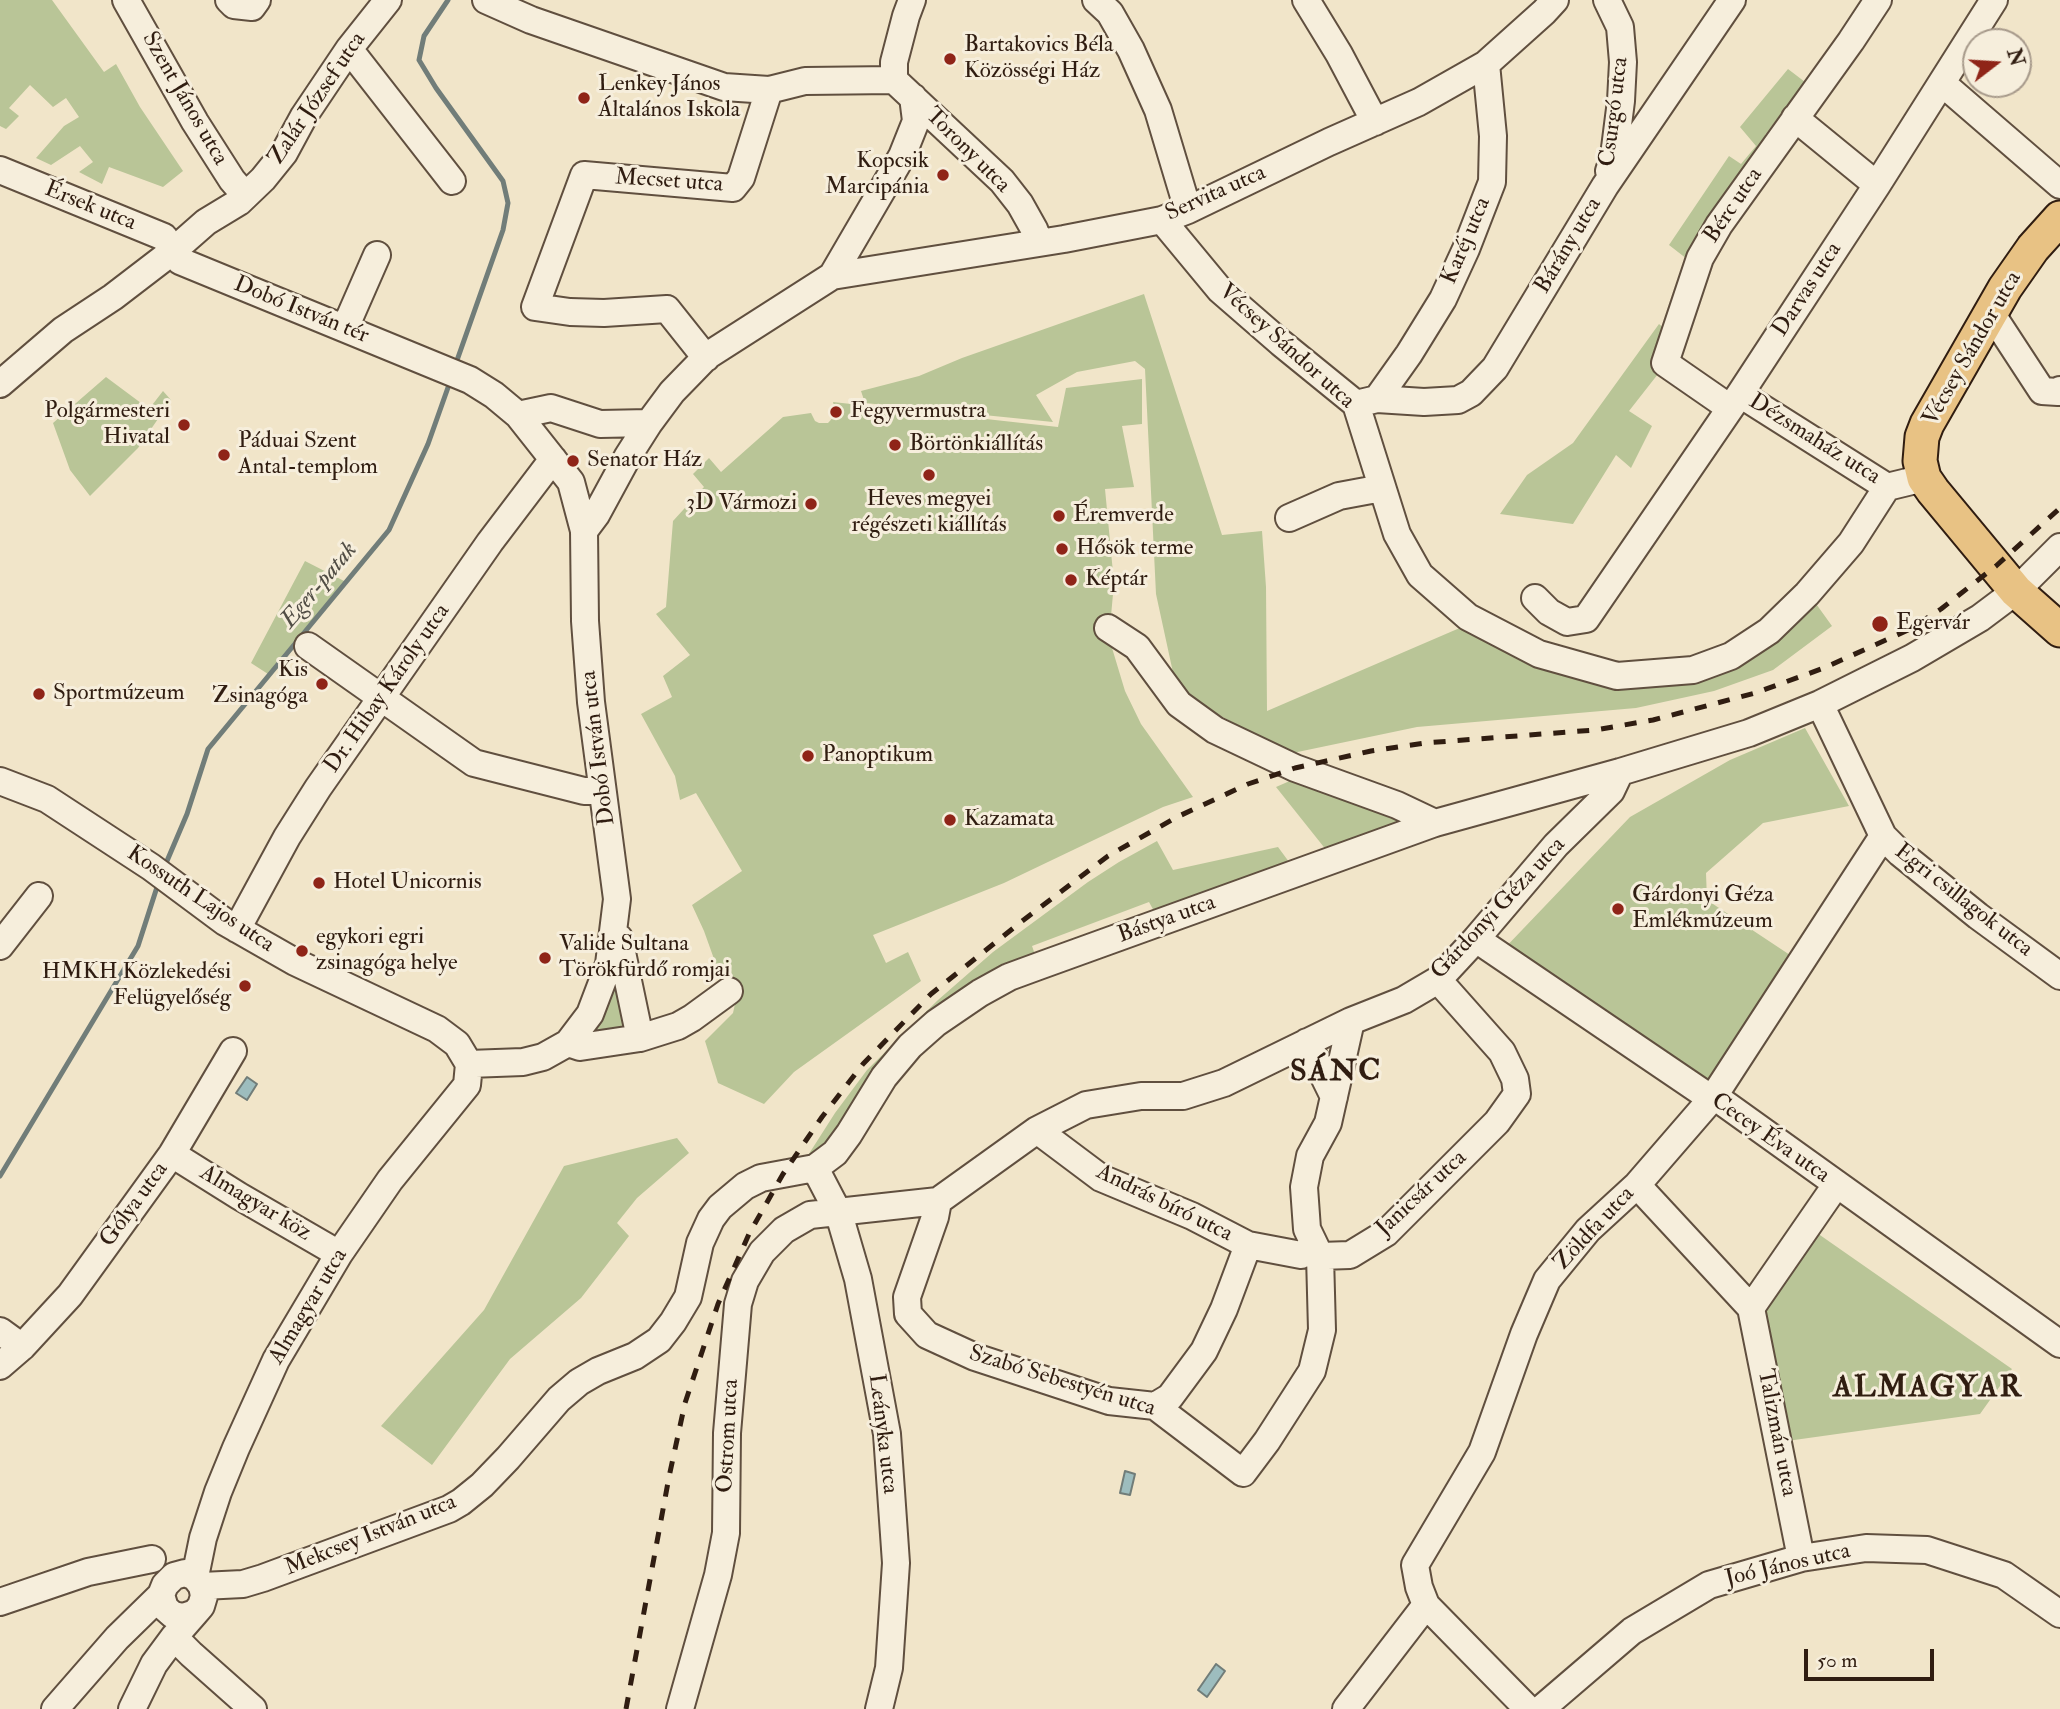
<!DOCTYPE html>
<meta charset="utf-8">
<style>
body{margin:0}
#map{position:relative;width:2060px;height:1709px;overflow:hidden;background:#f1e5c9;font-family:"IM FELL Double Pica",serif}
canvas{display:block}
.north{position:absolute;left:1962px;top:28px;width:70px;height:70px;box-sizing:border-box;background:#f6eedc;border:2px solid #a79a8b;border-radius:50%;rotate:73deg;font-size:19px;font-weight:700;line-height:28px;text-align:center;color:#301d11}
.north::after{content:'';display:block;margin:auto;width:24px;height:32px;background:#8f2418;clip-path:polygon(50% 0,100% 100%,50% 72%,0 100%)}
.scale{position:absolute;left:1804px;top:1649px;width:130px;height:32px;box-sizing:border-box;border:4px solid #301d11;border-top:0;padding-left:9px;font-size:21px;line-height:24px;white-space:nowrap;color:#301d11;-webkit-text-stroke:5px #f6eedc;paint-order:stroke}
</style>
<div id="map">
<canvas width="2060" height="1709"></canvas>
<div class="north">N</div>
<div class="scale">50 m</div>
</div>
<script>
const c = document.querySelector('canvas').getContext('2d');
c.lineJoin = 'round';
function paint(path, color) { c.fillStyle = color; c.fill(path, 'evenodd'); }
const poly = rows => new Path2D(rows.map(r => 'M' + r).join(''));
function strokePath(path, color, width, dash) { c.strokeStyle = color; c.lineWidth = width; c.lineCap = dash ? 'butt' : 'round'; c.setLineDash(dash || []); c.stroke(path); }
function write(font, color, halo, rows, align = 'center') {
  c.font = font + ' "IM FELL Double Pica",serif'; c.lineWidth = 6; c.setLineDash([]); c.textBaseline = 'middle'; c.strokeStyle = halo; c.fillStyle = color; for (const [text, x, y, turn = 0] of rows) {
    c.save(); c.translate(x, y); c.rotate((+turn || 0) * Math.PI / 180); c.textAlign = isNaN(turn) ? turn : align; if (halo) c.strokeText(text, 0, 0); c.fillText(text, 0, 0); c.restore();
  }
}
const green = poly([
 [0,0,52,0,104,72,116,64,140,107,183,171,163,187,109,167,102,184,79,172,93,162,80,146,51,165,36,158,64,126,79,117,66,98,53,107,30,85,9,108,19,116,6,129,0,126],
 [1788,69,1805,82,1765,135,1770,142,1687,259,1669,245,1729,156,1741,164,1756,146,1740,127],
 [1144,294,1222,535,1262,531,1266,587,1267,711,1462,627,1538,660,1694,675,1814,601,1832,626,1773,670,1714,691,1636,708,1417,727,1288,754,1177,691,1156,594,1145,369,1135,361,1077,372,1036,395,1053,422,865,403,861,391,919,376,962,358],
 [1659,324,1666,330,1658,374,1629,411,1652,426,1631,468,1616,455,1573,524,1500,514,1527,475,1573,443],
 [106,377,149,409,163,391,171,400,138,448,90,496,70,470,53,423],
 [1142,379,1142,424,1122,426,1134,487,1105,489,1114,583,1109,638,1125,691,1141,724,1193,797,1163,807,1004,883,873,935,886,963,908,952,921,981,794,1072,764,1104,718,1083,705,1041,733,1013,735,1004,723,984,704,931,692,905,742,871,696,793,680,800,675,776,641,714,672,697,663,676,690,655,656,614,666,607,673,521,704,487,693,474,709,458,721,472,783,417,811,413,815,421,819,423,828,423,836,414,833,402,1058,427,1066,388],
 [305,561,346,582,268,674,251,663],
 [1805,728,1849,806,1763,823,1706,873,1707,900,1790,955,1710,1085,1501,952,1630,817,1730,760],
 [1308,773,1435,823,1160,922,1149,902,1032,946,1039,966,980,993,798,1171,835,1113,867,1070,938,1000,993,952,1088,882,1119,862,1157,841,1173,870,1278,847,1292,866,1327,851,1276,787],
 [618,967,629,1029,589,1036],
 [677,1138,689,1153,637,1198,617,1223,629,1236,581,1298,510,1359,432,1465,381,1426,484,1310,564,1166],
 [1817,1233,2012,1369,1980,1414,1787,1441,1764,1308]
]);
const water = poly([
 [247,1077,257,1084,247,1100,236,1093,247,1077],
 [1125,1471,1135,1474,1130,1495,1120,1493,1125,1471],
 [1216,1664,1225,1671,1207,1697,1198,1690,1216,1664]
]);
const stream = poly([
 [448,0,424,36,419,60,436,88,503,181,508,203,503,230,455,366],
 [164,868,187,814,208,749,389,530,428,444,451,379],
 [0,1176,138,946,158,884]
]);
const minor = poly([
 [126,0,195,122,232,180,245,195],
 [229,0,234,5,252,7,257,0],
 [486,0,531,20,724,87,769,90,805,81,894,80],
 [912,0,906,16,894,62,894,80,1002,181,1020,204,1034,229,1039,242],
 [1096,0,1110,13,1131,50,1158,110,1188,210],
 [1306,0,1339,54,1375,122],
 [1607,0,1620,27,1623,62,1621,101,1614,156,1609,171],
 [349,49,452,181],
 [1942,83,2060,185],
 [1795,118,1877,185],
 [0,170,164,237,180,261,470,380,494,395,518,415,571,482,584,531,585,621,591,702,617,899,609,964,590,1014,568,1043,543,1057,523,1062,469,1064],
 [1162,220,1220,290,1281,343,1356,404,1397,534,1420,575,1468,617,1539,654,1617,676,1693,670,1731,656,1769,631,1807,594,1851,543,1887,487,1924,478],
 [832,276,902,156,916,121,913,97],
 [1991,313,2042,391,2058,392,2060,390],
 [345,328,377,255],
 [706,358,667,309,604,313,570,312,535,307,584,175,733,188,741,178,769,90],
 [0,384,63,330,113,297,173,251,206,222,239,202,263,179,284,153,304,116,349,49,388,0],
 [1740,394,1887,487],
 [1377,399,1409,354,1443,299,1466,249,1492,182,1493,136,1486,64],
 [1356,404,1377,399,1424,402,1458,400,1471,393,1495,368,1605,186,1732,0],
 [1730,408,1665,363,1700,258,1719,225,1851,41,1878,0],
 [518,415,551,408,600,424,649,423],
 [1289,518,1339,496,1382,488],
 [584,531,596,515,628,456,649,423,672,392,707,356,832,276,1064,239,1162,220,1188,210,1329,142,1419,102,1486,64,1544,12,1555,0],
 [1535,598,1549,612,1567,622,1586,619,1740,394,1877,185,1994,0],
 [1108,628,1137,647,1179,704,1215,730,1295,768,1397,805,1435,823],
 [308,646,474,763,584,791,602,791],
 [1820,704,1883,836,1900,853,1978,916,2060,976],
 [0,781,47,799,151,867,225,922,295,962,437,1029,457,1044,469,1064],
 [237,929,287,837,318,788,490,542,553,459],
 [619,938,640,1038],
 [1476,939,1706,1095,1714,1096,2060,1344],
 [0,946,39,896],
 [1307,1042,1334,1097],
 [568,1043,580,1047,640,1038,678,1026,692,1018,729,991],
 [1037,1130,1101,1178,1192,1216,1248,1245,1301,1255],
 [172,1154,239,1196,339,1254],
 [815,1168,839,1214,858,1279,887,1434,896,1563,889,1668,879,1709],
 [1637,1185,1751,1308],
 [938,1201,935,1217,907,1297,908,1314,927,1335,975,1357,1109,1401,1155,1406,1243,1473,1267,1441,1312,1371,1322,1330,1320,1256,1350,1255,1386,1233,1497,1122,1517,1094,1515,1079,1502,1052,1438,980],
 [1320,1256,1307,1229,1304,1187,1310,1156,1328,1123,1351,1021],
 [0,1331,22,1347],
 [0,1366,22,1347,70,1295,172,1154,233,1051],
 [1155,1406,1170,1397,1204,1351,1224,1309,1248,1245],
 [1801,1558,1751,1308,1836,1185],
 [195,1577,203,1538,218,1492,236,1448,276,1360,339,1254,390,1180,467,1085,469,1064],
 [202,1586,243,1584,263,1578,449,1509,461,1502,482,1485,508,1458,559,1399,579,1382,598,1371,635,1356,659,1340,673,1322,688,1297,700,1243,711,1219,720,1207,745,1186,761,1178,815,1168,835,1153,849,1134,884,1077,910,1046,936,1023,980,993,1009,977,1039,966,1435,823,1620,772,1749,733,1820,704,1912,658,1980,618,2016,591,2060,547],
 [0,1602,88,1572,152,1559],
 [174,1637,191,1654,253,1709],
 [55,1709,117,1638,161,1595],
 [132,1709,154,1664,174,1637,195,1613,201,1606,204,1596,202,1586,195,1577,185,1573,174,1576,165,1585,161,1595,165,1608,173,1615,183,1617,195,1613],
 [680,1709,718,1575,726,1533,727,1433,738,1304,745,1281,762,1252,784,1230,810,1215,938,1201,1037,1130,1086,1105,1141,1096,1183,1096,1224,1083,1351,1021,1404,1000,1438,980,1476,939,1556,845,1611,791,1620,772],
 [1346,1709,1426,1605],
 [1528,1709,1426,1605,1419,1587,1415,1565,1482,1452,1524,1334,1547,1280,1588,1230,1637,1185,1714,1096,1883,836],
 [1541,1709,1632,1631,1709,1585,1801,1558,1866,1548,1927,1550,2004,1575,2060,1614]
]);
const major = poly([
 [2060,218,2033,248,2005,288,1927,424,1922,437,1920,461,1924,478,1933,491,2016,591,2060,630]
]);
const rail = poly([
 [626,1709,669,1477,685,1403,718,1304,749,1234,783,1174,822,1117,863,1064,931,994,1021,922,1108,856,1177,817,1248,784,1295,768,1371,751,1425,743,1595,730,1653,720,1755,693,1824,668,1908,630,1941,609,1996,566,2060,508]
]);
const markers = [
 [950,59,7,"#8f2418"],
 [584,98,7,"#8f2418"],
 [943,175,7,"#8f2418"],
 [836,412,7,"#8f2418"],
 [184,425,7,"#8f2418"],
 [895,445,7,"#8f2418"],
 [224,455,7,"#8f2418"],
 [573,461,7,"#8f2418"],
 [929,475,7,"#8f2418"],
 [811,504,7,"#8f2418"],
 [1059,516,7,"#8f2418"],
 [1062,549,7,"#8f2418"],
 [1071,580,7,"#8f2418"],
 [1880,624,9,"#8f2418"],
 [322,684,7,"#8f2418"],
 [39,694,7,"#8f2418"],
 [808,756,7,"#8f2418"],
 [950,820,7,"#8f2418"],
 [319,883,7,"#8f2418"],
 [1618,909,7,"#8f2418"],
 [302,951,7,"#8f2418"],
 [545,958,7,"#8f2418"],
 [245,986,7,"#8f2418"]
];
const poiNames = [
 ["Bartakovics Béla",964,46],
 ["Közösségi Ház",964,72],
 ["Lenkey János",598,85],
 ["Általános Iskola",598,111],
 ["Kopcsik",929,162,"right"],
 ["Marcipánia",929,188,"right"],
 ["Polgármesteri",170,412,"right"],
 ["Hivatal",170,438,"right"],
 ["Fegyvermustra",850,412],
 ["Páduai Szent",238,442],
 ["Antal-templom",238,468],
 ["Börtönkiállítás",909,445],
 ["Senator Ház",587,461],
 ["Heves megyei",929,500,"center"],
 ["régészeti kiállítás",929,526,"center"],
 ["3D Vármozi",797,504,"right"],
 ["Éremverde",1073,516],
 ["Hősök terme",1076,549],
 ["Képtár",1085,580],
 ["Egervár",1896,624],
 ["Kis",308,671,"right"],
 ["Zsinagóga",308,697,"right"],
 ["Sportmúzeum",53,694],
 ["Panoptikum",822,756],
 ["Kazamata",964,820],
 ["Hotel Unicornis",333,883],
 ["Gárdonyi Géza",1632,896],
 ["Emlékmúzeum",1632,922],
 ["egykori egri",316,938],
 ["zsinagóga helye",316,964],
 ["Valide Sultana",559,945],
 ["Törökfürdő romjai",559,971],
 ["HMKH Közlekedési",231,973,"right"],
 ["Felügyelőség",231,999,"right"]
];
const streetNames = [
 ["Szent János utca",184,99,60],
 ["Zalár József utca",318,99,-56],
 ["Csurgó utca",1615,112,-83],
 ["Torony utca",967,151,45],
 ["Mecset utca",669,182,4],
 ["Servita utca",1216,194,-24],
 ["Bérc utca",1734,206,-56],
 ["Érsek utca",90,207,22],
 ["Karéj utca",1467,241,-67],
 ["Bárány utca",1569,246,-59],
 ["Darvas utca",1808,290,-57],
 ["Dobó István tér",301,311,22],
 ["Vécsey Sándor utca",1286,347,42],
 ["Vécsey Sándor utca",1973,349,-60],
 ["Dézsmaház utca",1814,440,32],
 ["Dr. Hibay Károly utca",388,689,-55],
 ["Dobó István utca",599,748,-97],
 ["Kossuth Lajos utca",200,900,34],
 ["Egri csillagok utca",1963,901,38],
 ["Gárdonyi Géza utca",1499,909,-47],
 ["Bástya utca",1167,920,-20],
 ["Cecey Éva utca",1770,1139,35],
 ["Janicsár utca",1422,1194,-43],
 ["Almagyar köz",255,1204,31],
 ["András bíró utca",1164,1204,26],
 ["Gólya utca",135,1205,-54],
 ["Zöldfa utca",1595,1229,-47],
 ["Almagyar utca",309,1307,-59],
 ["Szabó Sebestyén utca",1062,1382,17],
 ["Talizmán utca",1776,1433,79],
 ["Leányka utca",882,1434,83],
 ["Ostrom utca",729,1436,-87],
 ["Mekcsey István utca",371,1536,-22],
 ["Joó János utca",1788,1566,-13]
];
const waterNames = [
 ["Eger-patak",320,586,-50]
];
const districtNames = [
 ["SÁNC",1336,1074],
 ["ALMAGYAR",1928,1390]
];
paint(green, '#b9c597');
paint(water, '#9dbdbe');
strokePath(water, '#717d79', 2);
strokePath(stream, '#717d79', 5);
strokePath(minor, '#604f3f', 30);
strokePath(major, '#301d11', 37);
strokePath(minor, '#f6eedc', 26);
strokePath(major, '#e8c284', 33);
strokePath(rail, '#301d11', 5, [12, 12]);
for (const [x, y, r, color] of markers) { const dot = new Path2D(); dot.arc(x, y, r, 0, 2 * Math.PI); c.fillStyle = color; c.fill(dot); strokePath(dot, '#f6eedc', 2.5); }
write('23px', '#301d11', '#f6eedc', poiNames, 'left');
write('23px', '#301d11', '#f6eedc', streetNames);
write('italic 24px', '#514d45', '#f6eedc', waterNames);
c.letterSpacing = '2px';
write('bold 30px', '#301d11', '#f6eedc', districtNames);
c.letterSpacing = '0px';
</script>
